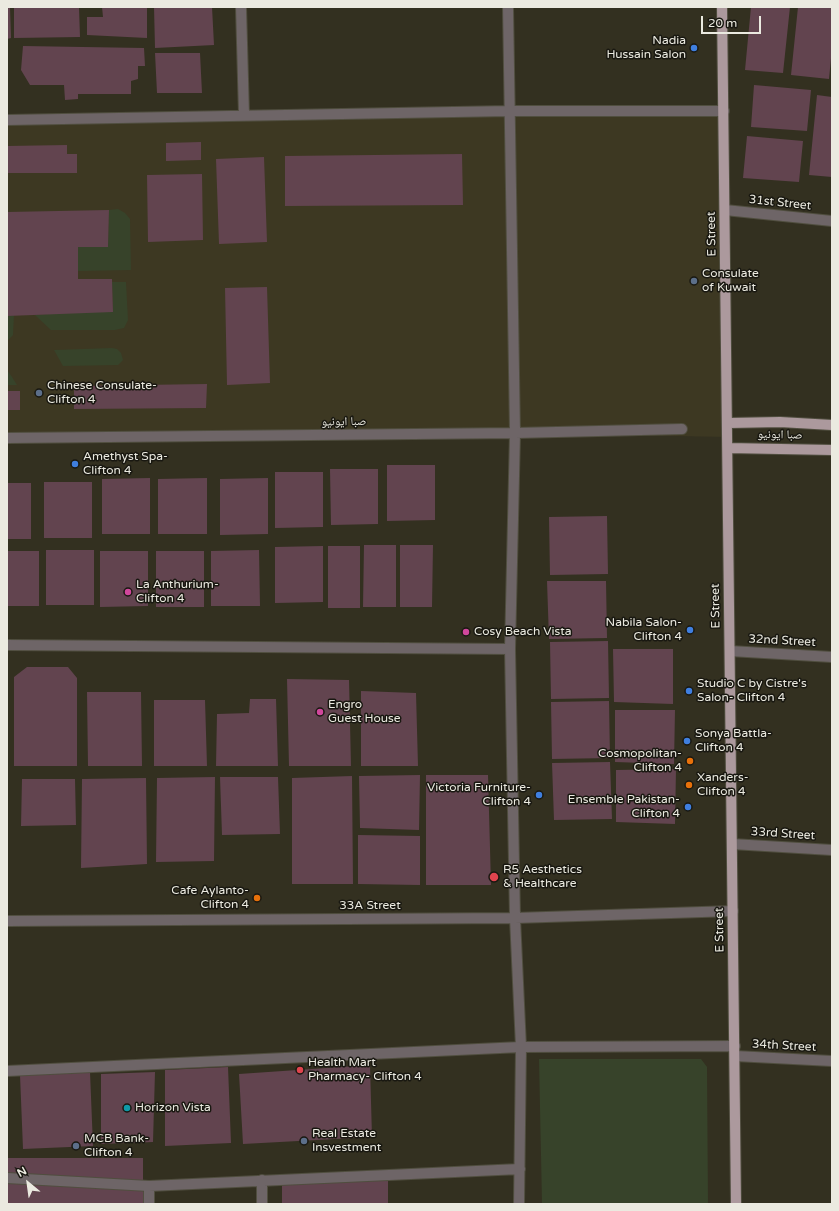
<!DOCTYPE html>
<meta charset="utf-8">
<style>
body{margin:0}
#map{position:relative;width:839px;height:1211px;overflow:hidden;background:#333020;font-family:"Varela Round",sans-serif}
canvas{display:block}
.frame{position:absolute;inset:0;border:8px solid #ebeae0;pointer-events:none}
.north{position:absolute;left:8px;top:1163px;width:40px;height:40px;-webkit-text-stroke:3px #191811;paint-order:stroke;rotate:331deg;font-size:11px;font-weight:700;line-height:16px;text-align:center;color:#ebeae0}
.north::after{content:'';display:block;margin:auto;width:14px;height:18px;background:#ebeae0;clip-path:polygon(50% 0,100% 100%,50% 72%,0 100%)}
.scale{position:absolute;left:701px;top:16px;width:60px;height:18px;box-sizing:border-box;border:2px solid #ebeae0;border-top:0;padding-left:5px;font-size:12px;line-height:14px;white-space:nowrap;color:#ebeae0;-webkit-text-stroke:3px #191811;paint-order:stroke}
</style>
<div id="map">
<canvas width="839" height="1211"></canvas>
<div class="frame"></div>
<div class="north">N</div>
<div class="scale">20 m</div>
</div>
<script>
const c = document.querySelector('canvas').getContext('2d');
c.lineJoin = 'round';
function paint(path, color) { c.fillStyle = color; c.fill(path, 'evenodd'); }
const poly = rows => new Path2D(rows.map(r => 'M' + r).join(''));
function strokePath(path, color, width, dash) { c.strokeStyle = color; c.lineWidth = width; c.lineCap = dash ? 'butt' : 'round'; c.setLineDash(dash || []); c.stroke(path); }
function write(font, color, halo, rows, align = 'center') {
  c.font = font + ' "Varela Round","Noto Naskh Arabic",sans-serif'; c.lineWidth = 3; c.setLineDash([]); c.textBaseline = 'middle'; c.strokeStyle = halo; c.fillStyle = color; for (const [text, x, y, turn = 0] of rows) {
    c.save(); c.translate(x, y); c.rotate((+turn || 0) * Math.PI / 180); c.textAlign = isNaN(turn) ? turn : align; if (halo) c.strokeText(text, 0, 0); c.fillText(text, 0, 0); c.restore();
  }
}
const built = poly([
 [724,111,728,437,515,433,7,438,7,120]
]);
const green = poly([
 [118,209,125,213,130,219,131,270,78,271,78,247,108,246,109,210],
 [112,282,126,282,128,320,124,328,115,330,51,330,35,315,113,309],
 [14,315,13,335,7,341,7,316],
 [112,348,117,349,121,353,123,360,118,365,63,366,54,350],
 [7,370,12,377,17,385,7,385],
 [539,1059,701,1059,707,1067,708,1204,542,1204]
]);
const building = poly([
 [7,7,10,7,11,38,7,39],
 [14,7,79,7,80,37,14,38],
 [102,7,147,7,147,38,87,35,87,17,103,17],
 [154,7,212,7,214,45,155,48],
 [751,7,790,7,783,73,745,70],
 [798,7,832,7,832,48,829,79,791,75],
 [23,46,144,48,145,66,138,66,138,79,131,81,131,94,78,94,78,99,65,100,64,85,30,85,21,70],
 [155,53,200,53,202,93,157,93],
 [754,85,811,90,807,131,751,127],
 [817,95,832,97,832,177,809,175],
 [747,136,803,141,799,182,743,178],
 [201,142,201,160,166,161,166,143],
 [67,145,67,154,77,154,77,173,7,173,7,146],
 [462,154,463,205,285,206,285,156],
 [264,157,267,242,219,244,216,159],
 [202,174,203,240,148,242,147,175],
 [109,210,108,247,78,247,78,279,112,279,113,312,7,316,7,212],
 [267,287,270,383,227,385,225,288],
 [207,384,206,408,74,409,74,386],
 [7,391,20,391,20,410,7,410],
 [387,465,435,465,435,520,387,521],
 [330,469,378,469,378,524,331,525],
 [275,472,323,472,323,527,275,528],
 [150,478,150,534,102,534,102,479],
 [207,478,207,534,158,534,158,479],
 [268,478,268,534,220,535,220,479],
 [44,482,92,482,92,538,44,538],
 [7,483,31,483,31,539,7,539],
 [607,516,608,574,550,575,549,517],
 [364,545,396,545,396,607,363,607],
 [400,545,433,545,432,607,400,607],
 [323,546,323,602,275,603,275,547],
 [328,546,360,546,360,608,328,608],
 [46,550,94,550,94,605,46,605],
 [259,550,260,606,211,606,211,551],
 [7,551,39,551,39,606,7,606],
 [100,551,148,551,148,606,100,607],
 [156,551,204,551,204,607,156,607],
 [547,581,606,581,607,638,549,639],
 [608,641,609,698,551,699,550,642],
 [613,649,673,649,673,704,614,702],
 [27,667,68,667,77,678,77,766,14,766,14,677],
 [287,679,349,680,351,766,289,766],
 [361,691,416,693,418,766,361,766],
 [87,692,141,692,142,766,88,766],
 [250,699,276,699,278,766,216,766,217,714,249,713],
 [154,700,205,700,207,766,154,766],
 [609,701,610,758,552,759,551,702],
 [615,710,675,710,674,764,615,762],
 [610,762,612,819,554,820,552,763],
 [676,769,675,824,616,822,616,770],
 [420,775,419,830,360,828,359,776],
 [426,775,488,775,491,885,426,885],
 [352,776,353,884,292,884,292,778],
 [215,777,214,861,156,862,157,778],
 [220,777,278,777,280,834,222,835],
 [146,778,147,864,81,868,82,779],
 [22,779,75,779,76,825,21,826],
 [358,835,420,836,420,885,358,884],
 [370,1065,372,1137,243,1144,239,1074],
 [228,1067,231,1143,165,1146,165,1070],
 [90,1072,93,1146,23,1149,20,1075],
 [155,1072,153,1142,101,1144,101,1074],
 [7,1158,143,1158,143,1204,7,1204],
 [388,1180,388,1204,282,1204,282,1185]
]);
const minor = poly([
 [241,7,244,115],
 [508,7,515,433,510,649,515,918,521,1047,519,1204],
 [7,120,509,111,724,111],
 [725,210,832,221],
 [7,438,515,433,682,429],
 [7,645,510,649],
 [730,651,832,657],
 [732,844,832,850],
 [7,921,515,918,733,911],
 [735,1056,832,1061],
 [7,1071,521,1047,735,1046],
 [7,1178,149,1186,520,1169],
 [149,1186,149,1204],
 [262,1204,262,1180]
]);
const major = poly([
 [722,7,736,1204],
 [729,423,780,422,832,425],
 [728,448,832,450]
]);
const markers = [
 [694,48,4,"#3f7fe0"],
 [694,281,4,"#5c6f8a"],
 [39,393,4,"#5c6f8a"],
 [75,464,4,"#3f7fe0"],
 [128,592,4,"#d1479c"],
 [690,630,4,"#3f7fe0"],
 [466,632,4,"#d1479c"],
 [689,691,4,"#3f7fe0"],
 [320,712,4,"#d1479c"],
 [687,741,4,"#3f7fe0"],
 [690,761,4,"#e8710a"],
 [689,785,4,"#e8710a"],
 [539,795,4,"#3f7fe0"],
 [688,807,4,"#3f7fe0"],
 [494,877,5,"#e0444e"],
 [257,898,4,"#e8710a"],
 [300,1070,4,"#e0444e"],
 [127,1108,4,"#0f9aa8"],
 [304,1141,4,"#5c6f8a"],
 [76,1146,4,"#5c6f8a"]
];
const poiNames = [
 ["Nadia",686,41,"right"],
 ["Hussain Salon",686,55,"right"],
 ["Consulate",702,274],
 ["of Kuwait",702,288],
 ["Chinese Consulate-",47,386],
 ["Clifton 4",47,400],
 ["Amethyst Spa-",83,457],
 ["Clifton 4",83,471],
 ["La Anthurium-",136,585],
 ["Clifton 4",136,599],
 ["Nabila Salon-",682,623,"right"],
 ["Clifton 4",682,637,"right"],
 ["Cosy Beach Vista",474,632],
 ["Studio C by Cistre's",697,684],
 ["Salon- Clifton 4",697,698],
 ["Engro",328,705],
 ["Guest House",328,719],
 ["Sonya Battla-",695,734],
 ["Clifton 4",695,748],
 ["Cosmopolitan-",682,754,"right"],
 ["Clifton 4",682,768,"right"],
 ["Xanders-",697,778],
 ["Clifton 4",697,792],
 ["Victoria Furniture-",531,788,"right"],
 ["Clifton 4",531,802,"right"],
 ["Ensemble Pakistan-",680,800,"right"],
 ["Clifton 4",680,814,"right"],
 ["R5 Aesthetics",503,870],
 ["& Healthcare",503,884],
 ["Cafe Aylanto-",249,891,"right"],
 ["Clifton 4",249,905,"right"],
 ["Health Mart",308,1063],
 ["Pharmacy- Clifton 4",308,1077],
 ["Horizon Vista",135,1108],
 ["Real Estate",312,1134],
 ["Insvestment",312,1148],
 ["MCB Bank-",84,1139],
 ["Clifton 4",84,1153]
];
const streetNames = [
 ["31st Street",780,203,6],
 ["E Street",712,234,-91],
 ["صبا ایونیو",344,422,-1],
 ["صبا ایونیو",780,435,1],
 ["E Street",716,606,-91],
 ["32nd Street",782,641,3],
 ["33rd Street",783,834,4],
 ["33A Street",370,906],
 ["E Street",720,930,-91],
 ["34th Street",784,1046,3]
];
paint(built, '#3d3822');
paint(green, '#37432a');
paint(building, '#62444f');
strokePath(minor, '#504e3f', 12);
strokePath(major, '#504e3f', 12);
strokePath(minor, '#6e6567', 10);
strokePath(major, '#ac999d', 10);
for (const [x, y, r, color] of markers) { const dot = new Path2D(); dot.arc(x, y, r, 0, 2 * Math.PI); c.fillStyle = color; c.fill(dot); strokePath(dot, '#191811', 1.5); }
write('12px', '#ebeae0', '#191811', poiNames, 'left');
write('12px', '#ebeae0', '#191811', streetNames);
</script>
